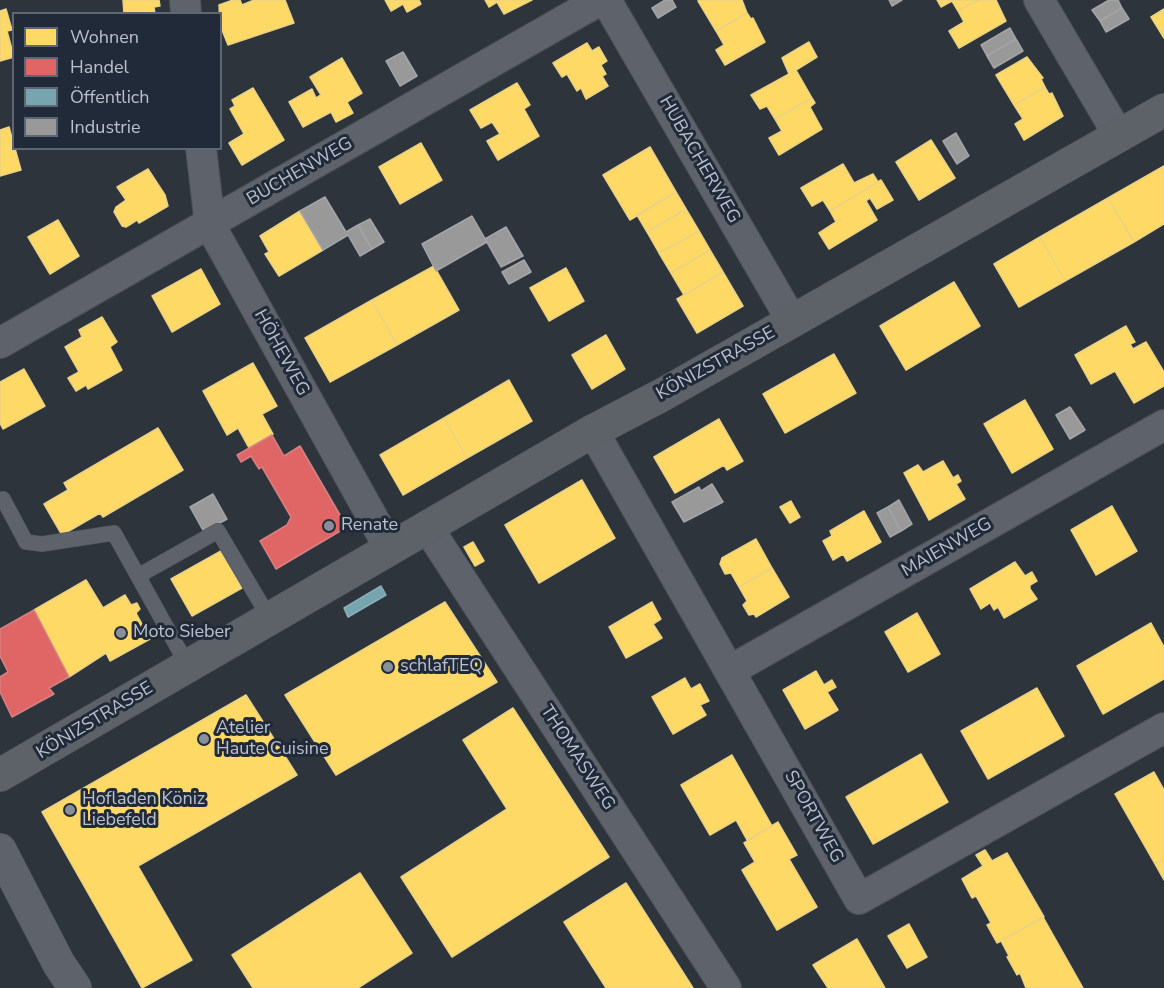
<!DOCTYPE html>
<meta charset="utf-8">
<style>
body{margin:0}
#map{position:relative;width:1164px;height:988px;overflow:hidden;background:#2e343c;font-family:"Nunito Sans",sans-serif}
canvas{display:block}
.legend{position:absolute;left:12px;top:12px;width:210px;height:138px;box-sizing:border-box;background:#212a38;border:2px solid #5e6673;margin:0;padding:8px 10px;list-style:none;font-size:18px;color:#bac0cc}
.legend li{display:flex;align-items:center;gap:12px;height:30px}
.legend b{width:30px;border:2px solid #5e6673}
</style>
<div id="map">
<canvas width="1164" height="988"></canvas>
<ul class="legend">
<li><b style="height:16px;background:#ffd966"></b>Wohnen</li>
<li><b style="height:16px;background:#e06666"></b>Handel</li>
<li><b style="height:16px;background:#76a5af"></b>Öffentlich</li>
<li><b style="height:16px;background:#999"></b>Industrie</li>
</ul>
</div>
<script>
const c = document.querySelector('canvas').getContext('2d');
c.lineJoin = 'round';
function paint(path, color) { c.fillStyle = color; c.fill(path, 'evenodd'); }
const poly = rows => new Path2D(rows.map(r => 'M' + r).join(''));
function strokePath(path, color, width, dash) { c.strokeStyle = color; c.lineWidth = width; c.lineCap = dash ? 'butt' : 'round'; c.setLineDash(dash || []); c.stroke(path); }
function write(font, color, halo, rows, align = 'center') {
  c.font = font + ' "Nunito Sans",sans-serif'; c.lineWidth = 6; c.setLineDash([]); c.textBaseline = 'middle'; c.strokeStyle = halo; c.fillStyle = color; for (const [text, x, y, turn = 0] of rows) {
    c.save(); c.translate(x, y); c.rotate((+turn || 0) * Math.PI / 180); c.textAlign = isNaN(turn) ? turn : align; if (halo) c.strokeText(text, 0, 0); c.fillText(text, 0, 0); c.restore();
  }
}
const homes = poly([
 [123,0,159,0,160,6,154,7,155,14,124,14,123,0],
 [233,0,240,0,242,5,254,0,285,0,294,23,228,45,220,25,219,5,233,0],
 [385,0,419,0,421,4,407,12,403,4,391,11,385,0],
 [485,0,532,0,504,14,497,2,489,7,485,0],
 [700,0,742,0,747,13,716,31,698,1,700,0],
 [937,0,978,0,958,11,952,1,941,7,937,0],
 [978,0,996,0,1006,21,959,48,949,31,964,22,958,11,978,0],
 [6,9,12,30,7,31,14,57,0,61,0,11,6,9],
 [1164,9,1164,38,1151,17,1164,9],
 [747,13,751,19,753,18,765,42,725,65,716,50,724,45,716,31,747,13],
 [809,42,817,57,796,70,812,98,775,119,767,106,760,109,751,95,789,74,782,58,809,42],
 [587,43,592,51,599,47,607,61,601,65,606,74,602,76,608,86,586,99,581,88,577,91,567,74,562,77,553,63,587,43],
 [1027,57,1043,78,1041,79,1045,87,1014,105,996,75,1027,57],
 [342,58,362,93,347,102,353,113,336,122,331,112,303,127,289,102,312,89,316,98,321,95,310,77,342,58],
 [517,83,530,105,524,109,539,136,498,160,487,141,500,134,492,122,481,128,470,110,517,83],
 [1045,87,1049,94,1052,93,1063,116,1024,140,1015,124,1023,119,1014,105,1045,87],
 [253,88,284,140,242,165,229,143,244,134,230,109,235,106,232,100,253,88],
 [812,98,815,103,810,107,822,129,779,155,769,138,782,131,775,119,812,98],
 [9,127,21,170,0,176,0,130,9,127],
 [931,140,955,178,919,200,896,162,931,140],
 [421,143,442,180,400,204,379,167,421,143],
 [650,147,676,192,630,220,603,175,650,147],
 [843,164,854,183,873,174,878,182,830,211,823,200,812,206,801,188,843,164],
 [1164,166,1164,224,1134,242,1108,198,1164,166],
 [148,169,165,195,168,206,139,223,137,220,126,227,122,226,114,212,116,207,126,200,117,187,148,169],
 [881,180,893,200,877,209,870,198,866,201,877,220,829,249,819,233,836,222,830,211,881,180],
 [676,192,686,209,647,232,637,215,676,192],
 [1108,198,1134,242,1065,281,1040,237,1108,198],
 [686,209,699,231,659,253,647,232,686,209],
 [300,211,323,250,279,276,265,254,269,252,260,236,300,211],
 [58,220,79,256,50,274,28,237,58,220],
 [699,231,710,250,671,273,659,253,699,231],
 [1040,237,1065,281,1019,307,994,264,1040,237],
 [710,250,723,272,684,295,671,273,710,250],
 [434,266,459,310,397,345,372,300,434,266],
 [566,268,584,301,549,321,530,288,566,268],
 [201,269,220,304,172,332,152,296,201,269],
 [723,272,743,306,697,333,677,299,723,272],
 [954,282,980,326,906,370,880,326,954,282],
 [372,300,397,345,330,382,305,338,372,300],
 [102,317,117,342,110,347,122,370,88,389,86,385,76,391,68,378,79,372,65,347,82,337,79,330,102,317],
 [1126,326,1135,342,1130,344,1133,349,1146,342,1164,372,1164,386,1134,403,1115,371,1091,384,1075,355,1126,326],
 [606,335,625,369,592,389,572,355,606,335],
 [834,354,856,393,785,433,763,394,834,354],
 [253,363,277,406,262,414,273,434,249,448,238,428,227,435,203,391,253,363],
 [24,369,45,406,3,429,0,423,0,382,24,369],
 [509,380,532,421,467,458,444,418,509,380],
 [1025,400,1053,449,1012,473,984,424,1025,400],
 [444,418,467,458,403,495,380,455,444,418],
 [719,419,743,461,727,470,724,465,675,493,654,457,719,419],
 [158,428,183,470,103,517,100,513,62,535,44,504,68,490,64,483,158,428],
 [943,461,953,478,958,475,961,481,956,484,965,499,929,520,904,473,918,465,923,472,943,461],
 [582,480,615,538,539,583,505,525,582,480],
 [791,501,800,517,790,523,780,507,791,501],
 [1112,506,1137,551,1096,575,1071,530,1112,506],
 [864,511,881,542,847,561,843,554,833,560,823,541,832,536,830,531,864,511],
 [756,539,772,568,739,587,731,573,725,574,720,564,722,558,756,539],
 [473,542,484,561,475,566,464,547,473,542],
 [221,551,242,588,192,616,171,579,221,551],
 [1015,562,1025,576,1032,572,1037,581,1030,585,1030,589,1037,599,1004,618,998,607,994,610,990,603,981,609,970,589,1015,562],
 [772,568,789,597,756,617,754,614,749,615,743,605,747,601,739,587,772,568],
 [86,580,103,608,125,595,131,605,137,603,140,609,136,613,150,639,110,661,106,653,69,677,34,610,86,580],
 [445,602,497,682,336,775,285,695,445,602],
 [652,602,661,619,653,624,662,638,626,658,609,627,652,602],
 [917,613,940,654,908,672,885,632,917,613],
 [1151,623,1164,647,1164,679,1103,714,1077,666,1151,623],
 [816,671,824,685,832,680,836,687,827,692,838,710,805,729,783,690,816,671],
 [685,678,691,689,700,684,709,701,700,705,706,715,673,734,652,697,685,678],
 [1037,688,1064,736,988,779,961,731,1037,688],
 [246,695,297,775,138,866,192,960,142,988,42,812,246,695],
 [513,708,609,857,452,957,401,877,507,809,463,740,513,708],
 [921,754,948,802,873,844,846,797,921,754],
 [732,755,772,826,747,840,736,820,710,835,681,785,732,755],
 [1154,772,1164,790,1164,859,1155,864,1115,794,1154,772],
 [778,822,797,855,789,859,817,907,777,930,742,870,755,862,744,843,778,822],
 [985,850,992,861,1007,853,1044,917,997,943,987,925,991,923,976,896,972,898,962,879,983,866,976,855,985,850],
 [1164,859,1164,880,1155,864,1164,859],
 [360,873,412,953,358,988,253,988,232,955,360,873],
 [626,883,693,988,606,988,564,922,626,883],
 [1043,917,1083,988,1026,988,1020,973,1017,975,1007,957,1009,956,1001,941,1043,917],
 [909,924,927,957,907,968,888,936,909,924],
 [857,939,885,988,828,988,813,965,857,939]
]);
const shops = poly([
 [272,435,284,456,300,446,347,527,276,569,260,541,287,525,291,517,262,467,259,469,251,456,241,462,237,455,272,435],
 [34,610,69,677,49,688,54,694,12,717,0,692,0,677,8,672,0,656,0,629,34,610]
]);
const public = poly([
 [381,586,386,595,348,617,344,608,381,586]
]);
const industry = poly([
 [665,0,672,0,676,7,658,18,652,8,665,0],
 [889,0,902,0,892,6,889,0],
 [1109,0,1118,0,1122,8,1100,21,1092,10,1109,0],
 [1122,8,1129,19,1106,32,1100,21,1122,8],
 [1010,28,1016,39,987,56,981,45,1010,28],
 [1016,39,1023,51,994,68,987,56,1016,39],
 [403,52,417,76,400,86,386,61,403,52],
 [956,133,969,156,957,164,943,141,956,133],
 [325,197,346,232,358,225,372,249,360,256,348,235,323,250,300,211,325,197],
 [472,216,487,242,436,271,422,244,472,216],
 [370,219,384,242,372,249,358,225,370,219],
 [506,227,523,256,501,267,485,239,506,227],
 [524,260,531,272,509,284,502,272,524,260],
 [1070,407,1085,430,1070,439,1056,415,1070,407],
 [712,484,723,502,684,522,672,502,699,487,701,491,712,484],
 [213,494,227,519,204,532,190,507,213,494],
 [899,500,912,524,901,531,888,507,899,500],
 [888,507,901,531,890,537,877,513,888,507]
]);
const service = poly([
 [3,499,26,542,42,544,114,533,188,666],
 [138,576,218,531,270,619]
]);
const minor = poly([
 [185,0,186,14],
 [606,0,792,321],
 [1039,0,1119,136],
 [201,148,210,225,390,549],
 [0,343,600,0],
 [593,431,859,899,1164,728],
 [428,528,726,988],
 [731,670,1164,425]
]);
const tertiary = poly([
 [0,850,59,964,75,988]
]);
const secondary = poly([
 [0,775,593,431,662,395,1164,110]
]);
const markers = [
 [329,526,6,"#898f9a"],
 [121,633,6,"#898f9a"],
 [388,667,6,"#898f9a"],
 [204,739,6,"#898f9a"],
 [70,810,6,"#898f9a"]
];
const streetNames = [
 ["HUBACHERWEG",699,160,60],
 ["BUCHENWEG",300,172,-30],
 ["HÖHEWEG",281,353,61],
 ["KÖNIZSTRASSE",716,364,-29],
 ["MAIENWEG",947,548,-30],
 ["KÖNIZSTRASSE",95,721,-31],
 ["THOMASWEG",577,758,57],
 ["SPORTWEG",813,817,61]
];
const poiNames = [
 ["Renate",341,526],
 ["Moto Sieber",133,633],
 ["schlafTEQ",400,667],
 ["Atelier",216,729],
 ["Haute Cuisine",216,750],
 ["Hofladen Köniz",82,800],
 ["Liebefeld",82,821]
];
paint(homes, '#ffd966');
strokePath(homes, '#ead285', 1.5);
paint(shops, '#e06666');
strokePath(shops, '#d58185', 1.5);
paint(public, '#76a5af');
strokePath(public, '#8aadb8', 1.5);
paint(industry, '#999');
strokePath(industry, '#a3a5a8', 1.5);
strokePath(service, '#4d5057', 16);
strokePath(minor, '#4d5057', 32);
strokePath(tertiary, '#4d5057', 34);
strokePath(secondary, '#4d5057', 34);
strokePath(service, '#5e626a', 15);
strokePath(minor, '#5e626a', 30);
strokePath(tertiary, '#5e626a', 33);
strokePath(secondary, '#5d6168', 33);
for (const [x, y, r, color] of markers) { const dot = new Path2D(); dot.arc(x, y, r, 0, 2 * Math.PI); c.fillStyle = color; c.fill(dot); strokePath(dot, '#212a38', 2); }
write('18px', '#bac0cc', '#212a38', streetNames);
write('18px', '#bac0cc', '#212a38', poiNames, 'left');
</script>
